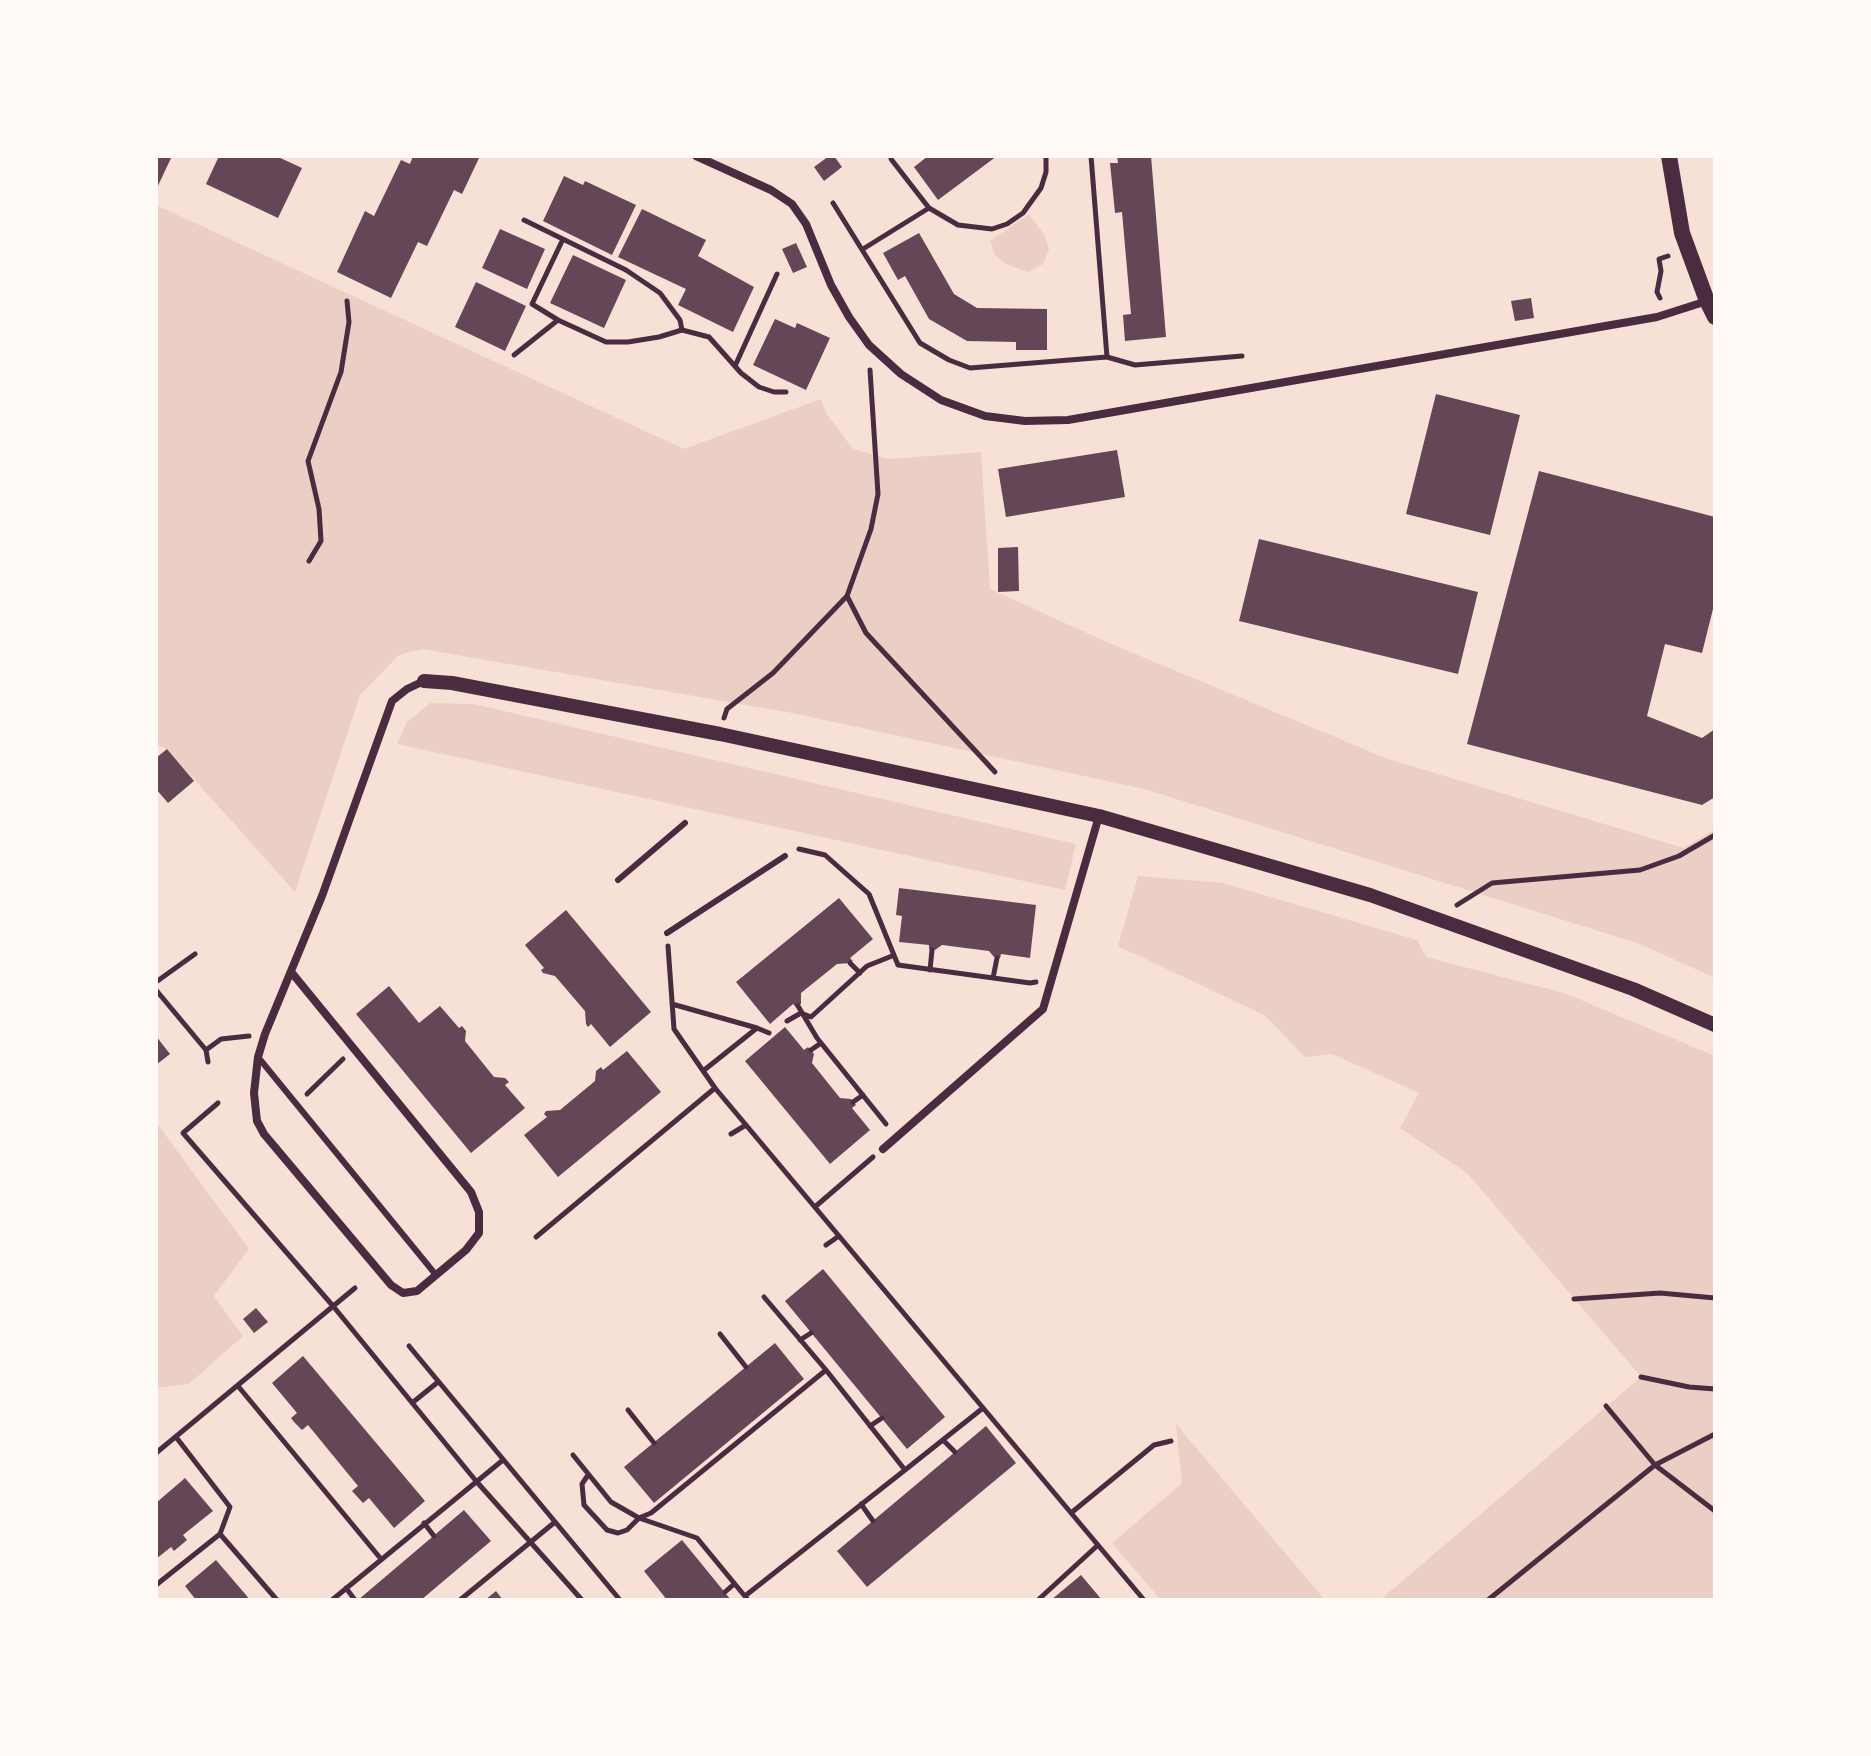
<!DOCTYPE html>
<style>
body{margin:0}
#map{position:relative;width:1871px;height:1756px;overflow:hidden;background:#f7e1d7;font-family:"PT Sans Narrow",sans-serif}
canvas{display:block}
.frame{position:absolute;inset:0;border:158px solid #fffaf5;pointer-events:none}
</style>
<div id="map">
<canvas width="1871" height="1756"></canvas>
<div class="frame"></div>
</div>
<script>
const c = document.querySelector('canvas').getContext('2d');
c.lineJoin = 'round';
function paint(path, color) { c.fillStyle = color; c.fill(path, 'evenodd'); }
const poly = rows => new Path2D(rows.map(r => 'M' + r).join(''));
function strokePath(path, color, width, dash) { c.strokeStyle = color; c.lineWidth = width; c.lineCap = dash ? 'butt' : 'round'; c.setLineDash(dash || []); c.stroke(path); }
const green = poly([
 [156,205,684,449,821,399,826,413,853,449,889,459,981,452,990,589,1109,643,1388,759,1684,848,1715,829,1715,978,1640,944,1144,789,792,713,422,649,399,655,360,695,295,892,167,749,156,744],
 [1029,214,1045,236,1049,250,1043,264,1028,272,1004,263,995,255,990,241],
 [430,703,474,704,1076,844,1065,890,397,744,407,722],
 [1138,876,1223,883,1417,940,1426,957,1564,993,1715,1056,1715,1600,1380,1600,1641,1377,1468,1174,1400,1128,1419,1093,1332,1054,1305,1057,1264,1015,1118,946],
 [156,1122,249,1249,214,1296,243,1336,189,1384,156,1388],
 [1176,1424,1325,1600,1161,1600,1112,1543,1182,1483]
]);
const building = poly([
 [156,156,172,156,156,190],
 [219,156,276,156,302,168,278,218,206,184],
 [413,156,480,156,462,194,454,190,427,246,418,242,391,298,337,272,365,211,374,216,401,160,410,164],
 [829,156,834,156,842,167,824,181,814,167],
 [928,156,997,156,938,200,914,167],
 [1117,156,1151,156,1166,337,1125,341,1123,315,1131,314,1122,212,1115,213,1110,163,1118,163],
 [564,176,583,185,585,181,636,205,612,255,543,221],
 [642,209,706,240,698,256,754,287,733,332,678,305,686,289,618,257],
 [500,229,545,249,527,289,482,268],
 [919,233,954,294,977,308,1047,309,1047,350,1016,350,1016,342,967,341,929,319,905,276,898,280,883,253],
 [796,243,807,267,793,273,782,249],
 [573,255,626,280,604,328,550,303],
 [476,282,526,306,505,351,455,327],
 [1531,298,1534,318,1515,321,1511,301],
 [775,319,795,328,797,323,830,338,806,390,753,365],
 [1436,394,1520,415,1490,535,1406,514],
 [1117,450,1125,497,1006,517,998,469],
 [1539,471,1715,517,1715,601,1702,653,1665,644,1647,716,1702,738,1715,729,1715,797,1702,805,1467,744],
 [1259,539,1478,592,1458,674,1239,621],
 [1018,547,1019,591,998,592,998,548],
 [167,749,194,781,168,803,156,789,156,758],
 [899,888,1036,905,1030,958,1001,954,1000,958,994,957,989,951,942,945,935,950,929,949,929,945,899,942,902,916,896,915],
 [839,898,873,939,850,958,853,961,850,963,837,964,801,993,801,1004,796,1007,793,1004,770,1024,736,982],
 [566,910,651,1012,610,1047,591,1024,588,1027,586,1024,585,1011,555,976,543,973,541,970,544,968,525,945],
 [389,986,419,1023,440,1006,459,1028,462,1026,466,1031,465,1041,494,1077,505,1078,509,1082,505,1085,525,1108,471,1153,356,1014],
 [785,1027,804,1050,808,1047,814,1054,812,1063,840,1098,851,1099,856,1105,852,1108,870,1130,830,1164,745,1061],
 [156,1036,170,1054,156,1065],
 [627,1051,661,1092,558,1177,524,1135,547,1117,544,1114,546,1111,560,1110,595,1081,596,1071,601,1067,603,1070],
 [823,1269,945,1417,907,1449,785,1301],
 [256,1308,268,1322,254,1333,243,1319],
 [775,1343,804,1379,654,1503,624,1467],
 [303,1356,425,1501,394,1528,369,1498,363,1503,352,1491,358,1486,308,1425,302,1430,294,1422,291,1418,297,1413,272,1383],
 [986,1426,1016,1463,867,1587,837,1551],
 [185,1478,213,1511,183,1535,187,1540,174,1551,171,1547,156,1559,156,1503],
 [464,1510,491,1541,421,1600,358,1600],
 [682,1540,731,1600,667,1600,644,1571],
 [216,1560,246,1595,250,1600,196,1600,185,1586],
 [1081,1575,1102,1600,1051,1600],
 [496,1591,503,1600,485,1600]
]);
const path = poly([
 [1091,156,1107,357,1135,365,1242,356],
 [891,159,929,208,958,225,992,229,1007,224,1023,213,1041,188,1046,172,1046,156],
 [833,203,920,343,949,360,970,368,1107,357],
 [524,220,626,270,660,293,680,320,682,330],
 [863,249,929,208],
 [1660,298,1657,292,1661,271,1659,259,1668,256],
 [558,320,532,304,563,239],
 [514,355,558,320,606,342,628,342,659,337,682,330,709,337,741,373,759,387,774,392,786,392],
 [735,366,777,274],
 [309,561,321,541,319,509,308,461,341,372,349,322,347,301],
 [847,596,866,633,995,772],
 [724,718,727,709,773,673,847,596,871,529,878,494,870,370],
 [799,849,825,855,869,894,898,965,1030,983,1036,982],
 [1457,905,1492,883,1640,870,1679,856,1715,835],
 [668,946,674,1029,715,1088],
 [850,963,860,973],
 [930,970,932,950],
 [993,978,997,958],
 [156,982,195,954],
 [156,990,206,1050,208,1062],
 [672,1004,757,1028,703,1071],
 [798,1006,817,1038,886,1124],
 [787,1021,801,1013,811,1017,867,966,892,956],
 [757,1028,769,1033],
 [206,1050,221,1039,249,1036],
 [811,1050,821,1043],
 [307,1094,343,1059],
 [853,1102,863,1095],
 [218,1103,183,1133,333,1306,476,1481,582,1600],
 [731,1134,746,1125],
 [816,1206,873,1157],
 [536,1237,715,1088,1144,1600],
 [826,1245,839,1236],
 [764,1297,826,1370,905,1470,983,1408],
 [1574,1299,1660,1293,1715,1298],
 [720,1334,746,1367],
 [800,1340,811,1333],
 [409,1346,620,1600],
 [1641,1377,1689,1387,1715,1389],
 [238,1386,381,1559],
 [412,1403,438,1382],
 [1606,1406,1655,1465,1715,1511],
 [628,1410,654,1443],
 [870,1426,882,1418],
 [943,1440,955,1452],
 [156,1453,355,1288],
 [573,1455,611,1502,639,1518,697,1538,748,1600],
 [588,1475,582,1484,584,1505,607,1530,618,1533,627,1530,639,1518,651,1513,826,1370],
 [861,1504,873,1521],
 [1071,1513,1154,1445,1171,1441],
 [424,1523,434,1536],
 [220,1534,277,1600],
 [156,1585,220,1534,230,1507,176,1437],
 [346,1588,355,1600],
 [725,1592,734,1584],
 [745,1596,905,1470],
 [332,1600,503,1460],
 [460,1600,555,1522],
 [1038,1600,1098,1545],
 [1488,1600,1655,1465,1715,1434]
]);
const service = poly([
 [618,880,685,823],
 [667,933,785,856],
 [258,1057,436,1275]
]);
const minor = poly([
 [696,156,771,190,792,204,806,224,831,285,849,317,869,345,901,374,941,400,985,416,1025,421,1068,420,1657,317,1707,301],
 [292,973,471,1192,479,1212,479,1233,466,1250,417,1291,403,1293,391,1285,264,1134,257,1121,254,1093,258,1057,265,1034,322,896,392,701,407,689,424,681],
 [883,1149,1043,1009,1099,816]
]);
const tertiary = poly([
 [424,681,452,683,720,734,1099,816,1370,895,1633,989,1715,1025]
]);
const secondary = poly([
 [1669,156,1682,233,1707,301,1715,317]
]);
paint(green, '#ebcfc5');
paint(building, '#644757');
strokePath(path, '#4a2c40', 5);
strokePath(service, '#4a2c40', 6);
strokePath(minor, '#4a2c40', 8);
strokePath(tertiary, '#4a2c40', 14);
strokePath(secondary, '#4a2c40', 16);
</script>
